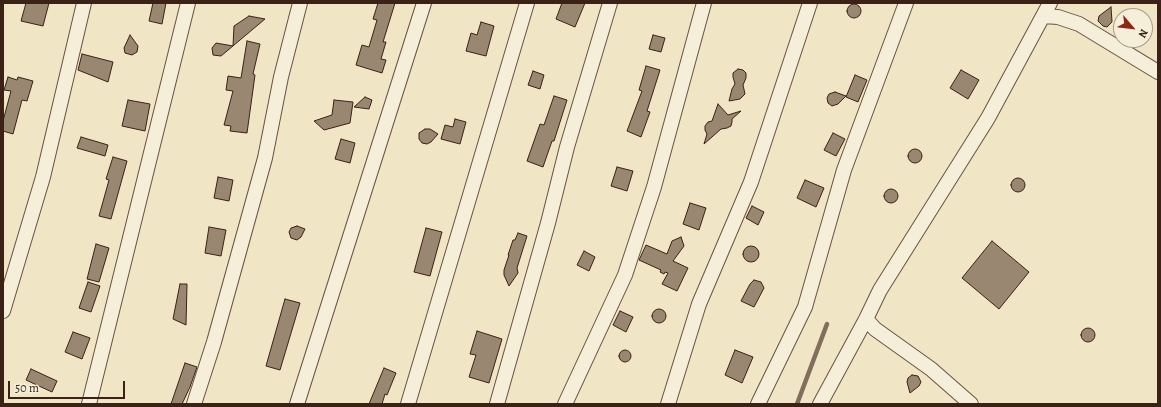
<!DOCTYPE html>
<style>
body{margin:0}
#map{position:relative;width:1161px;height:407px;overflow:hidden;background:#f0e5c5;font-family:Alegreya,serif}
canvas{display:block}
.frame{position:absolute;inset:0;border:4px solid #3b2116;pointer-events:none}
.north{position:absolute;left:1113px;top:8px;width:40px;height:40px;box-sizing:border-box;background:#f5eed9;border:1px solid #ab9c8b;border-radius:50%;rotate:118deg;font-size:11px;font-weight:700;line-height:16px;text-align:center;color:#3b2116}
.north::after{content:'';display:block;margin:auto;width:14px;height:18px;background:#8f2418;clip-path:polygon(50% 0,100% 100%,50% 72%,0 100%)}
.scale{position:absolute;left:8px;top:381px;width:117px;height:18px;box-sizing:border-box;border:2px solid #3b2116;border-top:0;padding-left:5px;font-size:12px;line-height:14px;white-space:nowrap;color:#3b2116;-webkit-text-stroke:3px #f5eed9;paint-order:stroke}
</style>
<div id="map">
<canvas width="1161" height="407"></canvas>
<div class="frame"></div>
<div class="north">N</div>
<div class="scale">50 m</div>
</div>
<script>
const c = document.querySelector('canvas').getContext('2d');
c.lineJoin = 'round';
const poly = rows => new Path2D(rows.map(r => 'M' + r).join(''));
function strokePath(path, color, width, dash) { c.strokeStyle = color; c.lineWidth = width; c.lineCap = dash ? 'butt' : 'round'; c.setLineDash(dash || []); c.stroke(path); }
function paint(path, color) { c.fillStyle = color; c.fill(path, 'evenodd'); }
const stream = poly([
 [797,404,827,324]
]);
const building = poly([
 [26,3,49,3,43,26,21,21,26,3],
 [153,3,166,3,162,24,149,21,153,3],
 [378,3,395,3,383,42,386,42,381,59,386,60,382,73,356,65,362,45,369,47,377,20,373,19,378,3],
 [562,3,585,3,575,27,556,19,562,3],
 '847 11a7 7 0 1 1 14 0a7 7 0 1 1-14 0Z',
 [1111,7,1112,22,1107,27,1103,26,1098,21,1099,16,1111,7],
 [249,16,265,19,221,56,213,55,212,48,216,43,233,46,234,26,249,16],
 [481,22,494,26,486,56,466,51,471,33,477,35,481,22],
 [130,35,138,46,137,52,132,55,125,53,124,48,130,35],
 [653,35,665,38,661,52,649,49,653,35],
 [247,41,260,44,253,74,255,75,247,133,230,131,231,126,224,125,233,91,226,90,228,76,241,78,247,41],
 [82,54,113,62,108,82,78,70,82,54],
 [646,66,660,70,647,111,650,112,641,137,627,131,642,91,639,90,646,66],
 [738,69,743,70,746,73,746,78,743,85,745,94,740,99,729,101,732,89,735,84,733,77,733,73,738,69],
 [961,70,979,80,968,99,950,88,961,70],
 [533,71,544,75,540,89,528,85,533,71],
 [855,75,867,80,858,102,846,97,855,75],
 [8,77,17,80,18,77,33,81,27,101,22,100,13,134,3,131,3,121,11,91,4,90,8,77],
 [835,92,846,96,838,104,832,106,828,103,827,98,829,94,835,92],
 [554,96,567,100,554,141,552,141,543,167,527,161,540,124,544,125,554,96],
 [365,97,372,100,369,109,354,107,365,97],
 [128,100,150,104,145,131,122,126,128,100],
 [334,100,353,102,350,123,324,130,314,121,332,115,334,100],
 [718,104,728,115,741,111,732,119,732,122,731,126,727,128,721,129,704,144,707,134,705,130,705,126,708,122,712,121,718,104],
 [455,119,466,122,460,144,441,139,445,125,453,127,455,119],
 [425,129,430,129,438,134,431,142,427,144,422,143,419,139,419,133,425,129],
 [833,133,845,139,836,156,824,150,833,133],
 [81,137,108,145,105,156,77,148,81,137],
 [341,139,355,143,350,163,335,159,341,139],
 '908 156a7 7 0 1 1 14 0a7 7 0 1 1-14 0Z',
 [113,157,127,161,111,219,99,216,109,180,106,179,113,157],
 [617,167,633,171,627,191,611,186,617,167],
 [218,177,233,180,229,201,214,198,218,177],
 '1011 185a7 7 0 1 1 14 0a7 7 0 1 1-14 0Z',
 [805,180,824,188,816,207,797,198,805,180],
 '884 196a7 7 0 1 1 14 0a7 7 0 1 1-14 0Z',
 [690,203,706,208,699,230,683,224,690,203],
 [752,206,764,212,758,225,746,218,752,206],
 [297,226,305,229,301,237,297,240,291,238,289,232,291,228,297,226],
 [209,227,226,230,221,256,205,253,209,227],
 [426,228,442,232,430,276,414,272,426,228],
 [518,233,527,236,517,268,518,273,509,286,504,275,504,270,509,255,508,255,513,240,515,240,518,233],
 [681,237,684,246,673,261,688,268,677,291,662,284,668,273,665,272,664,274,660,272,661,270,639,260,646,245,667,254,672,241,681,237],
 [992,241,1029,272,999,309,962,278,992,241],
 [96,244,109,248,99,282,87,279,96,244],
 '743 254a8 8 0 1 1 16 0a8 8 0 1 1-16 0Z',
 [584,251,595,257,589,271,577,265,584,251],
 [754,280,761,282,764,288,754,307,741,301,750,284,754,280],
 [88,282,100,286,91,312,79,308,88,282],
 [180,284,187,284,186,325,173,319,180,284],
 [285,299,300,303,280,370,266,366,285,299],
 '652 316a7 7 0 1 1 14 0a7 7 0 1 1-14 0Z',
 [620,311,633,317,626,332,613,325,620,311],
 '1081 335a7 7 0 1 1 14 0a7 7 0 1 1-14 0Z',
 [477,331,502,339,489,383,469,377,476,355,470,354,477,331],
 [73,332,90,338,82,359,65,352,73,332],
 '619 356a6 6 0 1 1 12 0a6 6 0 1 1-12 0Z',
 [735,350,753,357,742,383,725,375,735,350],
 [185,363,197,367,190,387,182,404,171,404,185,363],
 [384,368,396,373,387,395,385,394,382,404,369,404,384,368],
 [31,369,57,381,52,392,26,380,31,369],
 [912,375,918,376,921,382,919,386,910,393,907,382,908,378,912,375]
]);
const minor = poly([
 [1043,16,1058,17,1079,24,1158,72],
 [3,311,43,177,84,3],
 [866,319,875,329,931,369,971,404],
 [89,404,188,3],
 [194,404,214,342,265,158,281,77,300,3],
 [297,404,424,3],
 [408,404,527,3],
 [497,404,548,223,567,147,610,3],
 [565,404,625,275,654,187,704,3],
 [668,404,699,304,751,182,810,3],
 [758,404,805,307,844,170,906,3],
 [820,404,866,319,880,290,988,118,1050,3]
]);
strokePath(stream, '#826e5c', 4.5);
paint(building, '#998771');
strokePath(building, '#3b2116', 1);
strokePath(minor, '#685242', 16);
strokePath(minor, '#f5eed9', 14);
</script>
